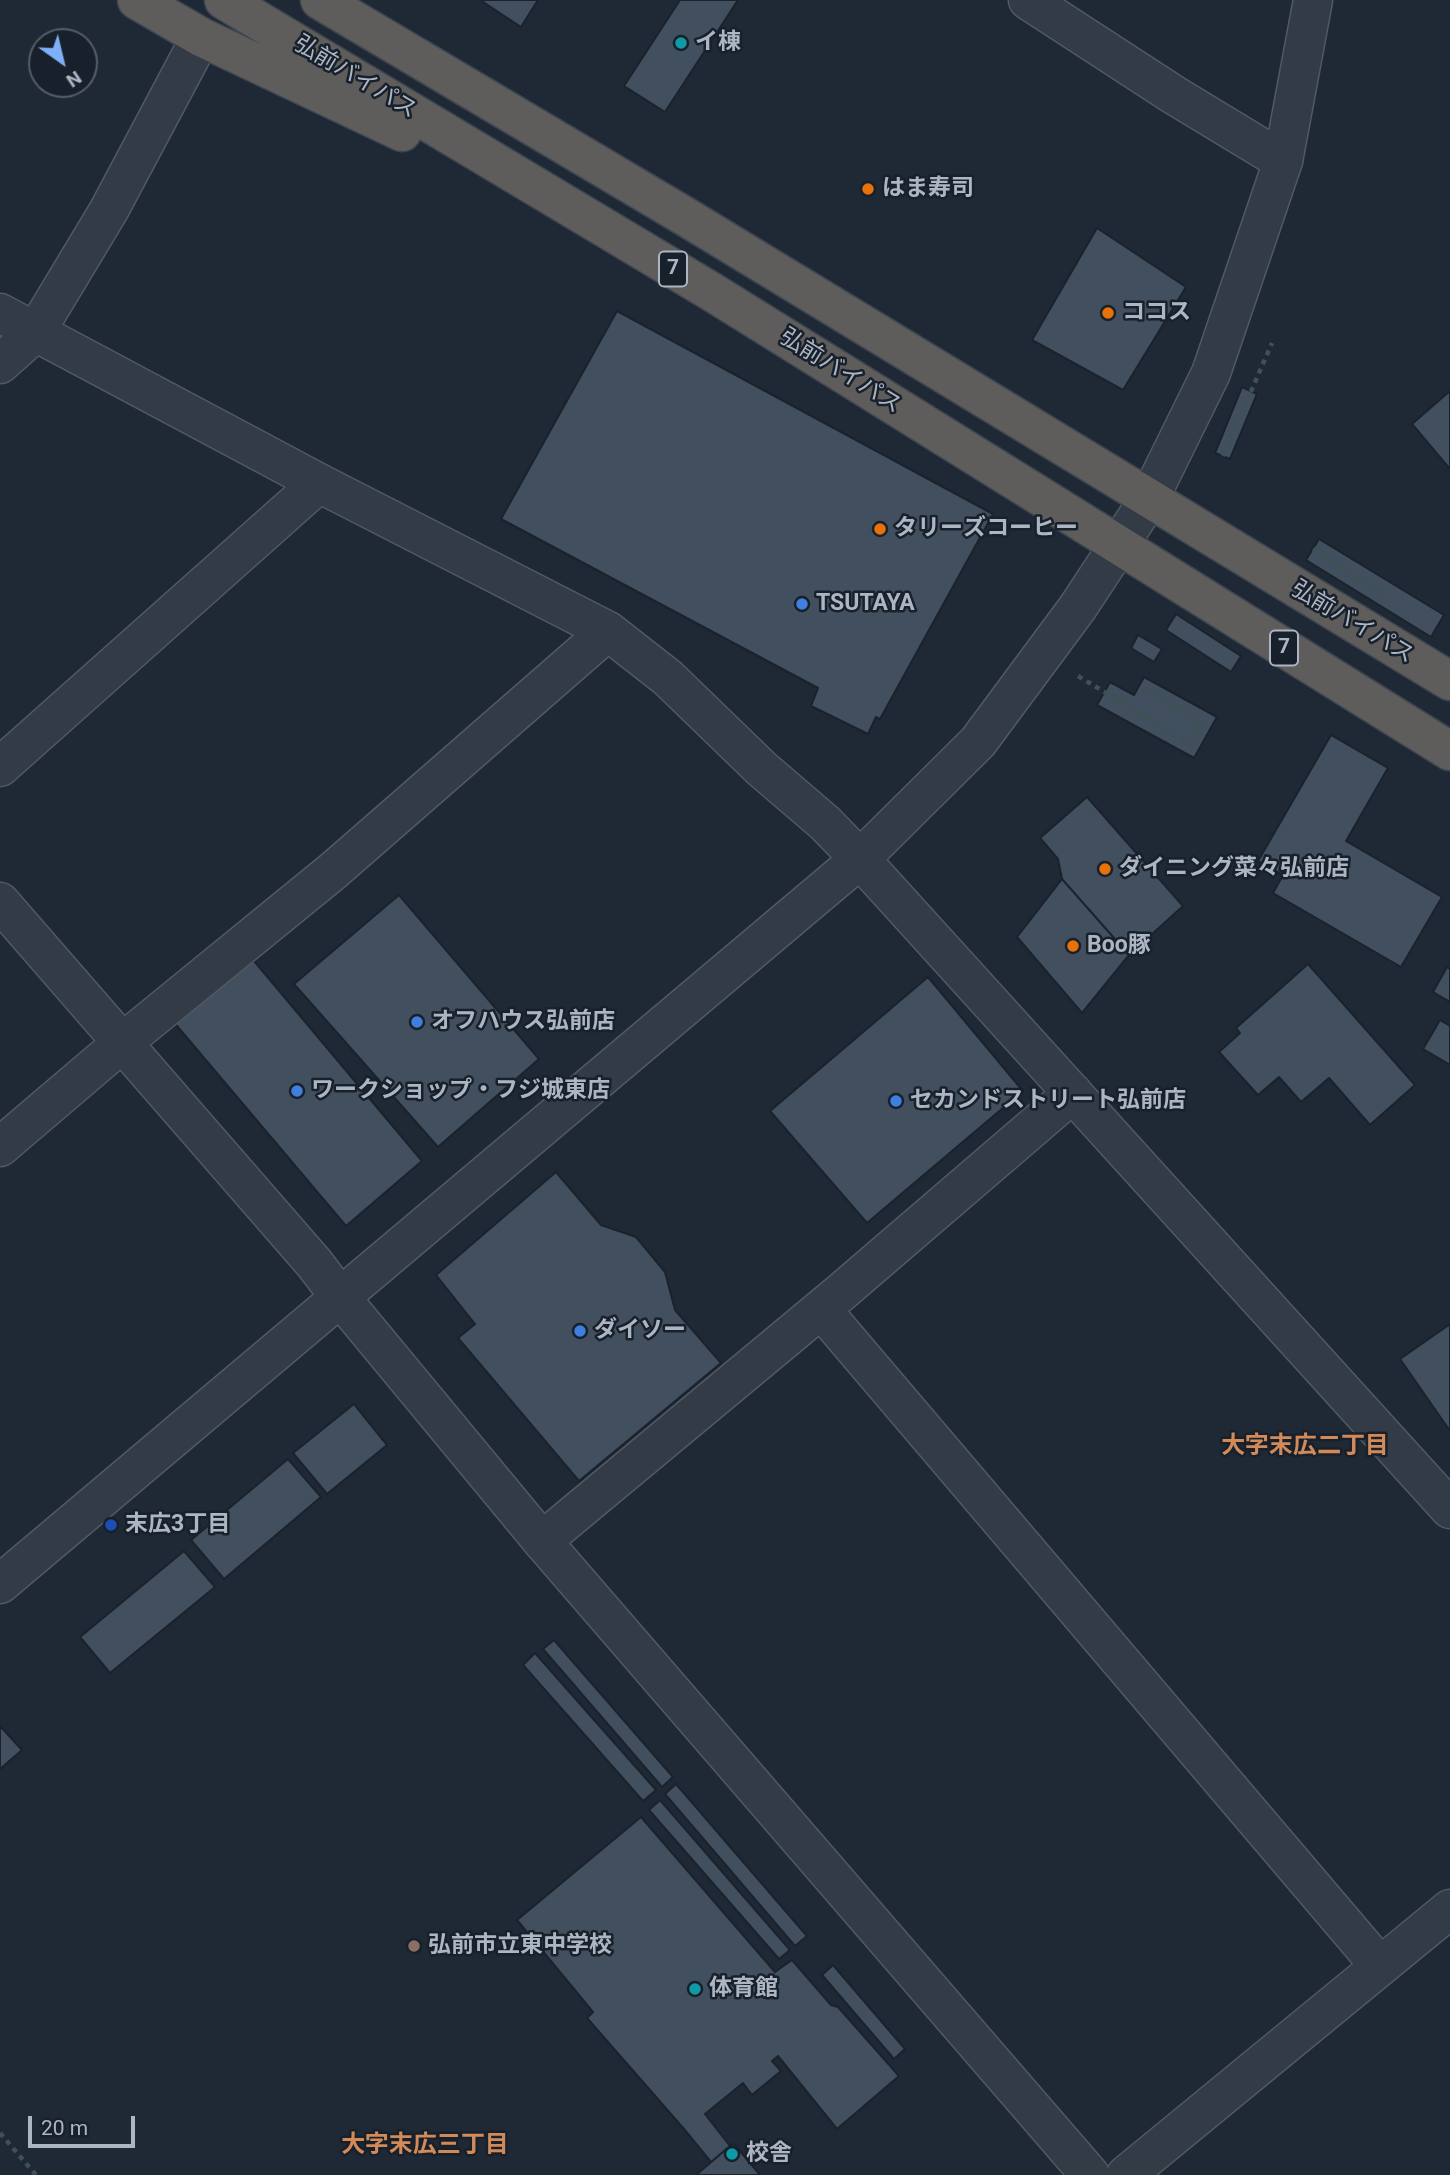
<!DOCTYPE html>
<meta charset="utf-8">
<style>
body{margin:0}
#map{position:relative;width:1450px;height:2175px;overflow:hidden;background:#1f2936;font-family:Roboto,sans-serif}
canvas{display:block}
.north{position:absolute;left:28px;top:28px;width:70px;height:70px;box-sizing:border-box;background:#18202b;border:2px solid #535c68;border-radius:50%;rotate:146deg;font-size:19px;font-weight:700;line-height:28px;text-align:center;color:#acb6c3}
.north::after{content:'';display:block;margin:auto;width:24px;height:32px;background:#7db0f7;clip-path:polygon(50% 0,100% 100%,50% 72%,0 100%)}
.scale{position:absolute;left:28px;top:2116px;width:107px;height:32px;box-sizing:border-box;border:4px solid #acb6c3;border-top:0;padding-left:9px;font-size:21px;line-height:24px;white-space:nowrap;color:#acb6c3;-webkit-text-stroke:5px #18202b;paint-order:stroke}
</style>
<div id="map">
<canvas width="1450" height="2175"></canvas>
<div class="north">N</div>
<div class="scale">20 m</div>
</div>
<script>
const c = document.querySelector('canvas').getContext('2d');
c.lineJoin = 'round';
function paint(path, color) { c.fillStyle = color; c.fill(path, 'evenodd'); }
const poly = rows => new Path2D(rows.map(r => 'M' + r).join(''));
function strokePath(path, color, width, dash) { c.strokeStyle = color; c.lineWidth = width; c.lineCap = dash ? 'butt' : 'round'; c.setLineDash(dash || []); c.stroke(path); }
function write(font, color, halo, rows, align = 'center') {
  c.font = font + ' Roboto,"Noto Sans JP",sans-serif'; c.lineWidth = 5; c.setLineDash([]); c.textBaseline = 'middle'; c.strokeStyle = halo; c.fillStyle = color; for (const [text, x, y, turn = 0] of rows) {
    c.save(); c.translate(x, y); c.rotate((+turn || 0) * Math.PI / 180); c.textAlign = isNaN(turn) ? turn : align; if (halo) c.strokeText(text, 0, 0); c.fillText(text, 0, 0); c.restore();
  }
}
const building = poly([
 [480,0,538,0,521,27,480,0],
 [680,0,738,0,665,112,624,86,680,0],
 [1097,228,1186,287,1123,390,1032,340,1097,228],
 [617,311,993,514,880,719,876,717,868,734,811,706,818,688,501,519,617,311],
 [1242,387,1257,394,1230,459,1215,453,1242,387],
 [1450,391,1450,469,1412,424,1450,391],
 [1319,539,1444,615,1431,637,1306,560,1319,539],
 [1176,614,1241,656,1231,672,1166,630,1176,614],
 [1138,635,1162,649,1154,662,1131,648,1138,635],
 [1144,677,1217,717,1194,758,1097,705,1110,682,1134,695,1144,677],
 [1331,735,1388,768,1346,841,1442,897,1401,967,1273,893,1283,875,1258,861,1331,735],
 [1087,797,1183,906,1129,955,1062,879,1058,859,1040,838,1087,797],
 [1062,879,1129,955,1082,1013,1017,937,1062,879],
 [399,895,539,1059,438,1147,294,984,399,895],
 [249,955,422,1161,346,1226,172,1020,249,955],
 [1308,964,1415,1085,1370,1125,1329,1078,1301,1102,1279,1077,1258,1095,1219,1052,1240,1033,1236,1028,1308,964],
 [1447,967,1450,969,1450,1002,1433,992,1447,967],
 [928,977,1023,1091,867,1223,770,1111,928,977],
 [1440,1020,1450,1026,1450,1065,1423,1049,1440,1020],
 [556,1172,601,1225,636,1237,665,1272,675,1310,721,1363,579,1481,458,1338,475,1324,436,1275,556,1172],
 [1450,1324,1450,1431,1400,1359,1450,1324],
 [354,1404,387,1445,327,1494,293,1453,354,1404],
 [288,1459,321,1497,224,1579,191,1540,288,1459],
 [184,1551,215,1587,110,1673,80,1637,184,1551],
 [554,1640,673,1777,662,1787,543,1649,554,1640],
 [535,1653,656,1790,643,1801,523,1665,535,1653],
 [0,1726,22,1750,0,1769,0,1726],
 [676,1784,807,1936,795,1946,665,1794,676,1784],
 [660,1800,790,1950,779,1959,649,1810,660,1800],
 [641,1817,775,1972,792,1960,831,2005,838,2007,899,2076,837,2129,778,2056,772,2061,781,2071,752,2095,743,2083,705,2114,730,2146,711,2162,684,2129,587,2018,593,2012,517,1920,641,1817],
 [833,1965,905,2049,894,2059,822,1975,833,1965],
 [734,2144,760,2175,696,2175,730,2146,734,2144]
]);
const path = poly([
 [1223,456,1272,343],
 [1313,549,1389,597],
 [1078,676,1191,744,1203,724,1139,686],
 [0,2133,36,2175]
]);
const minor = poly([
 [1028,0,1174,95,1283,161],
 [0,313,319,483,608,631,668,678,762,769,825,823,860,859,1450,1509],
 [0,364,35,333,109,210,201,37],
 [0,767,319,483],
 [0,902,314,1263,340,1297],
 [0,1147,122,1043,333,871,608,631],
 [821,1309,1380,1966],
 [542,1541,839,1294,1073,1093],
 [1126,2175,1450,1909]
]);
const tertiary = poly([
 [340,1297,542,1541,1090,2175],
 [0,1584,860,859,978,742,1078,607,1149,499,1211,373,1283,161,1313,0]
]);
const trunk = poly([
 [137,0,201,37,402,132],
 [224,0,712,292,1450,751],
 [320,0,686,217,1450,681]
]);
const markers = [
 [681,43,7,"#0f9aa8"],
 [868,189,7,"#e8710a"],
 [1108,313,7,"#e8710a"],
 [880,529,7,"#e8710a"],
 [802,604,7,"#3f7fe0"],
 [1105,869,7,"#e8710a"],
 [1073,946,7,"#e8710a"],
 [417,1022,7,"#3f7fe0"],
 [297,1091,7,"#3f7fe0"],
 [896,1101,7,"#3f7fe0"],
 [580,1331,7,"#3f7fe0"],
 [111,1525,7,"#1a4fb4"],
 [414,1946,7,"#8d6e63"],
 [695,1989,7,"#0f9aa8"],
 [732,2154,7,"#0f9aa8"]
];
const shields = [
 [673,269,28],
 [1284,648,28]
];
const shieldNames = [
 ["7",673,269],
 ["7",1284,648]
];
const poiNames = [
 ["イ棟",695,43],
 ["はま寿司",882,189],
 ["ココス",1122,313],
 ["タリーズコーヒー",894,529],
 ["TSUTAYA",816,604],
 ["ダイニング菜々弘前店",1119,869],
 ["Boo豚",1087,946],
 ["オフハウス弘前店",431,1022],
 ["ワークショップ・フジ城東店",311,1091],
 ["セカンドストリート弘前店",910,1101],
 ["ダイソー",594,1331],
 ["末広3丁目",125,1525],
 ["弘前市立東中学校",428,1946],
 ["体育館",709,1989],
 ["校舎",746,2154]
];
const streetNames = [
 ["弘前バイパス",355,78,31],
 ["弘前バイパス",840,372,32],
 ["弘前バイパス",1352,623,31]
];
const neighbourhoodNames = [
 ["大字末広二丁目",1305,1447],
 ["大字末広三丁目",425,2146]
];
paint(building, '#424f5e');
strokePath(building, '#1a222d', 2);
strokePath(minor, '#505964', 41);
strokePath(tertiary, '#505964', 41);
strokePath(trunk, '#3d4651', 41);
strokePath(path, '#3e5254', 4.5, [5, 5]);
strokePath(minor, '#323b46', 38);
strokePath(tertiary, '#323b46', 38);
strokePath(trunk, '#5e5d5b', 38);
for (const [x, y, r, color] of markers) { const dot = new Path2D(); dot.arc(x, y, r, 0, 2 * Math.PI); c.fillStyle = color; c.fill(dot); strokePath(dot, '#18202b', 2.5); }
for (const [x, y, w] of shields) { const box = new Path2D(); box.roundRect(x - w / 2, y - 17.5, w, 35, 5); c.fillStyle = '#18202b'; c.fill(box); strokePath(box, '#acb6c3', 2); }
write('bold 21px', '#acb6c3', null, shieldNames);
write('bold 23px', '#acb6c3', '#18202b', poiNames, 'left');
write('23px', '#acb6c3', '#18202b', streetNames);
write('bold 24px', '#d28a58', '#18202b', neighbourhoodNames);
</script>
